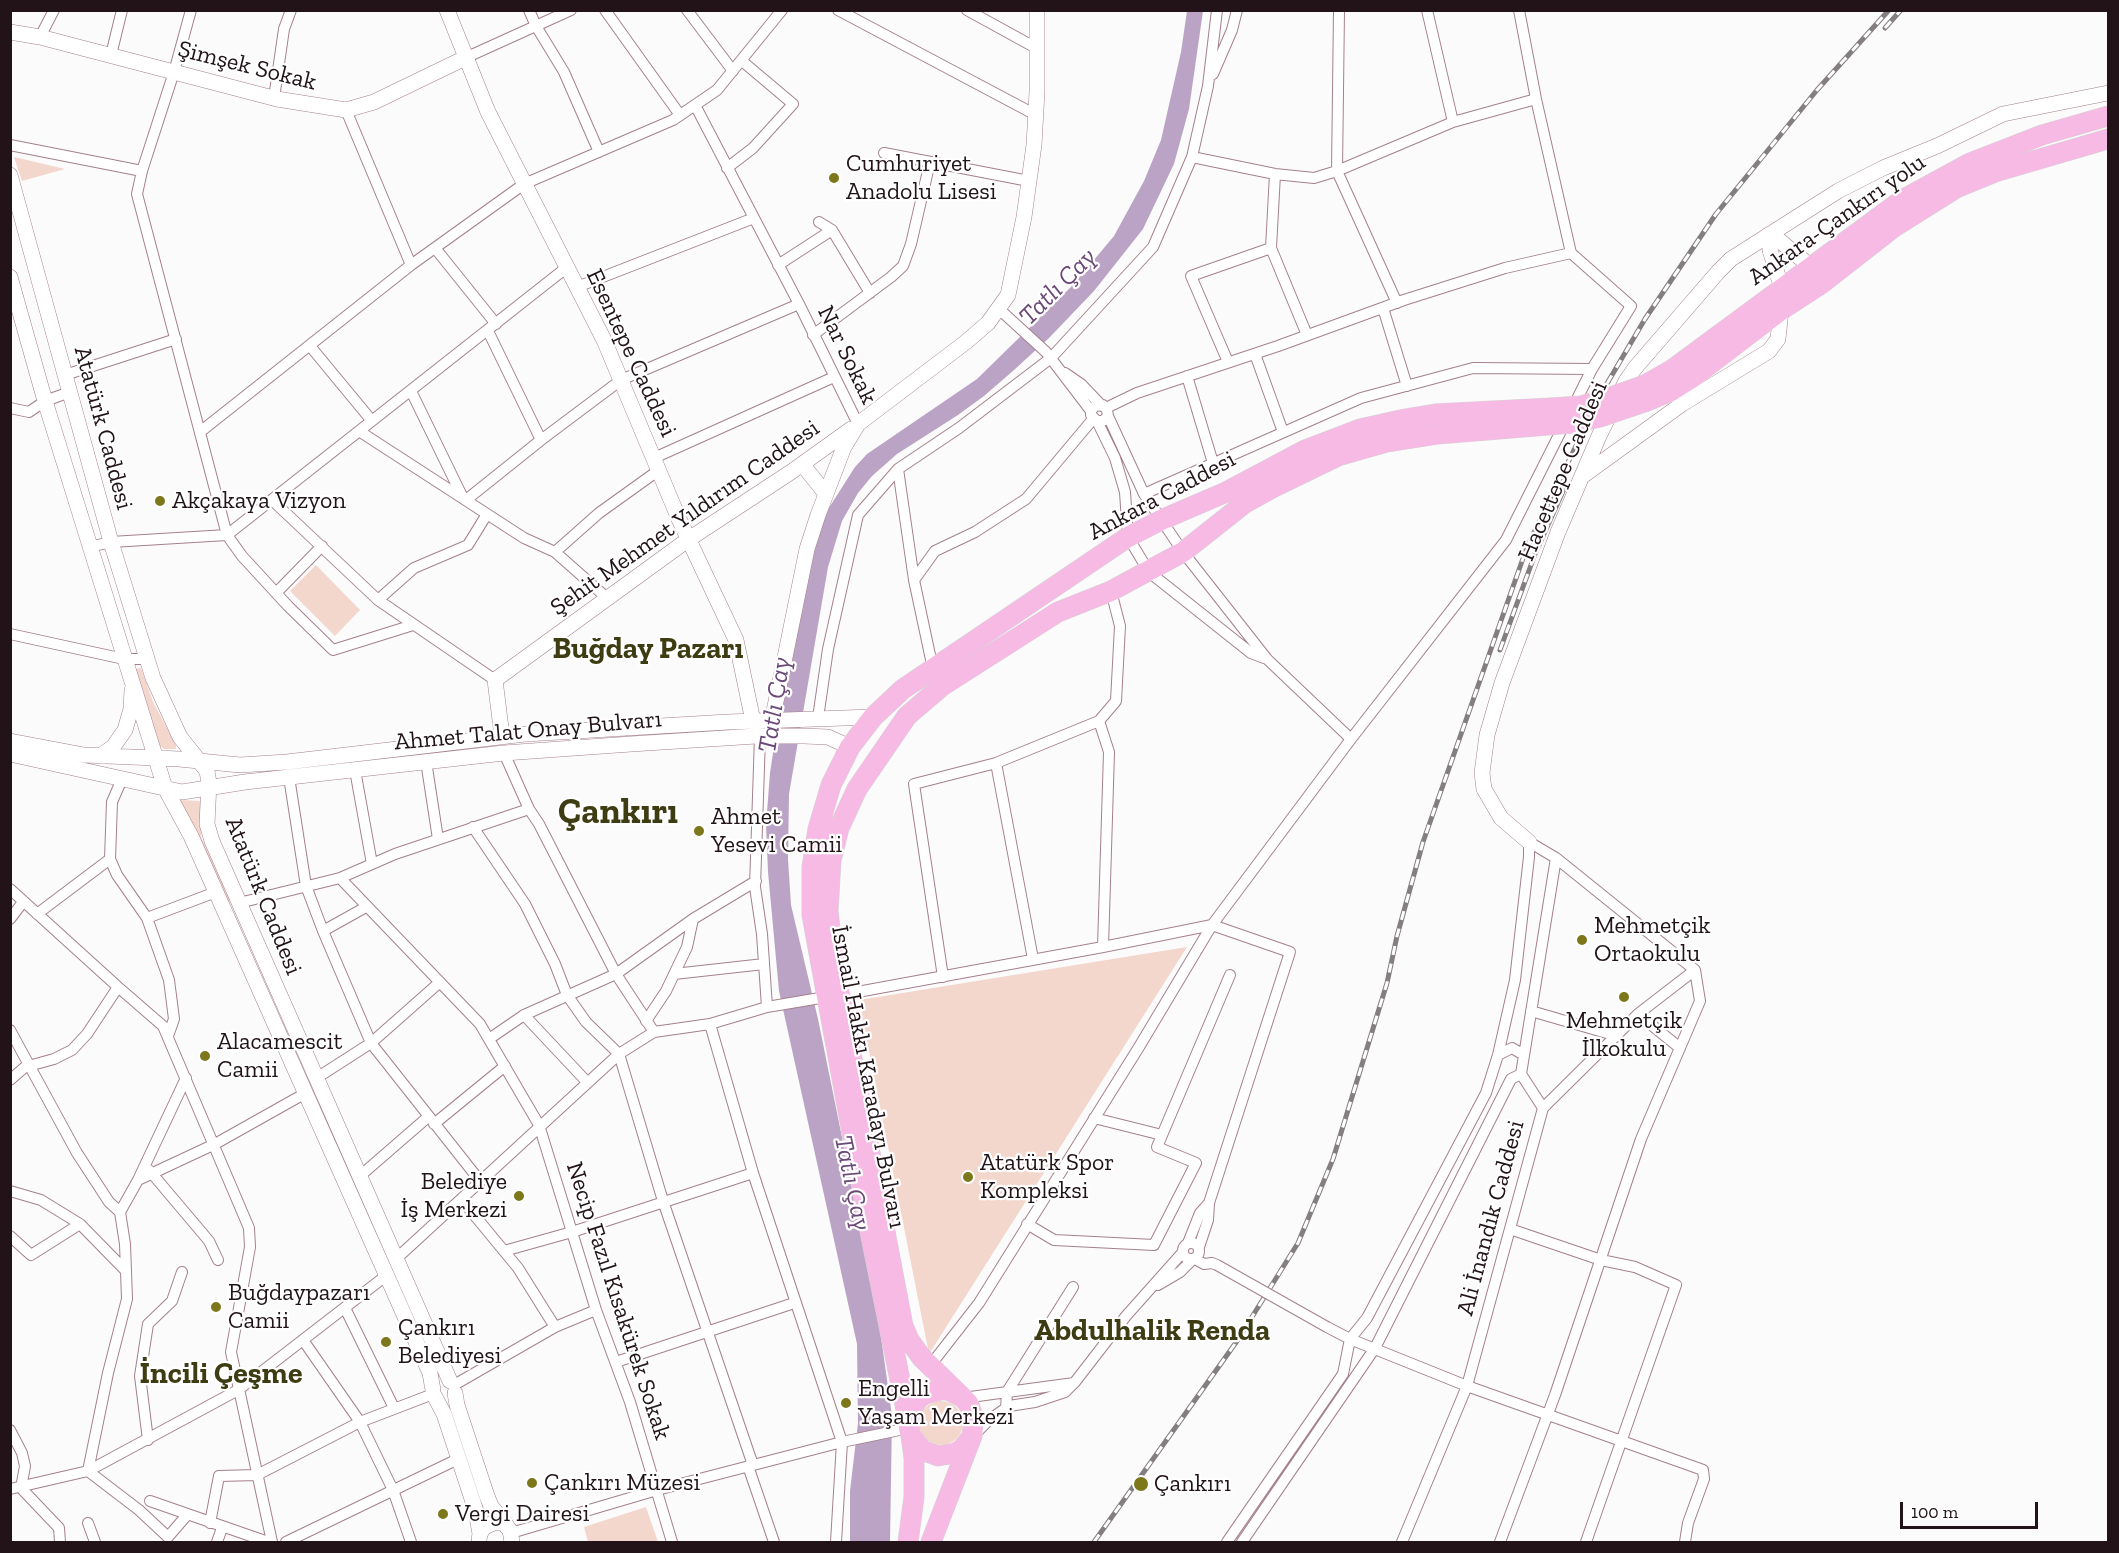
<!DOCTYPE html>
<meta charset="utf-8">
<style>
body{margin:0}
#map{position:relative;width:2119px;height:1553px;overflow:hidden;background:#fbfbfb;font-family:"Zilla Slab",serif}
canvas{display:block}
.frame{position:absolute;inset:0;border:12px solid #211317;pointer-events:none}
.scale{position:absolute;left:1900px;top:1502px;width:138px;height:27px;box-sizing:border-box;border:3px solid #211317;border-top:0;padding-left:8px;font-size:18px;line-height:21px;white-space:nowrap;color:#211317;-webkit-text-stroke:4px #fff;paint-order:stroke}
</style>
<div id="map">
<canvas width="2119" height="1553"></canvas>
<div class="frame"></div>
<div class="scale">100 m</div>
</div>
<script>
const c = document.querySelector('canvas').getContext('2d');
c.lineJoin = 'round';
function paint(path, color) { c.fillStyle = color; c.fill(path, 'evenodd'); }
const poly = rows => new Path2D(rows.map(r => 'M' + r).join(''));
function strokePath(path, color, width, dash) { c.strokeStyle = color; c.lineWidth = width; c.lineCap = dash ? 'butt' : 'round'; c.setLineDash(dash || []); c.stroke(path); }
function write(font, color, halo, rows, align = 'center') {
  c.font = font + ' "Zilla Slab",serif'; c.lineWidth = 4.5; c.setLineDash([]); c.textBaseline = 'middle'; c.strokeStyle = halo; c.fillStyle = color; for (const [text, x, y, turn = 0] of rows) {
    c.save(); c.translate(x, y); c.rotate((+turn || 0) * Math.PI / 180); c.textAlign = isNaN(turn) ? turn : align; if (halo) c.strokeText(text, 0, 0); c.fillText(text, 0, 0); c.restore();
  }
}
const green = poly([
 [14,157,65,169,22,181],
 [316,565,360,610,335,636,290,591],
 [141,668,153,702,176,745,176,749,164,749,159,745,135,669],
 [180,800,200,801,201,837,231,901,228,902,198,841,179,801],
 [1187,947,929,1354,859,1000],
 '919 1423a22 22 0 1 1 44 0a22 22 0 1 1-44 0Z',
 [646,1507,658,1542,588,1542,584,1527]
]);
const water = poly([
 [1187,11,1203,11,1189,109,1174,164,1143,229,1094,291,1049,338,1014,370,984,396,958,415,897,454,872,476,858,493,842,521,828,567,789,794,788,859,791,905,818,1019,878,1315,892,1416,890,1542,850,1542,850,1491,858,1423,857,1344,779,991,768,872,766,825,770,773,779,713,812,553,825,514,855,467,867,454,977,379,1072,286,1114,236,1144,181,1161,140,1181,52]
]);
const street = poly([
 [191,10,174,72,142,171,137,194,227,535,242,556,288,606,333,650,413,625],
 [529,10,536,26,564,72,599,152],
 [605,10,680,115],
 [687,10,733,71],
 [838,10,1036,115],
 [967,10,1038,49],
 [1339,10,1337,171,1397,303],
 [1427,10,1453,122],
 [1519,10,1536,99,1571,253,1631,306,1592,369,1572,409],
 [40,37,54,10],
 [111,55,122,10],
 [465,58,571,10],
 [1213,74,1232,30,1237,10],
 [274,98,284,29,291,10],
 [695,105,799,304,858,424],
 [346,110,411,265],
 [10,145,142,171],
 [884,153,1029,181],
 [1192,157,1275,174,1314,178,1337,171,1453,122,1536,99],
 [727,168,753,148,793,104,742,61],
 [819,222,832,230,870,293],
 [435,248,496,324],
 [1271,248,1275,174],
 [778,265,832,230],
 [577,287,754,218],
 [1383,308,1407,386],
 [999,309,1046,352,1091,411],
 [488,331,541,440],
 [813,335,891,277,903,266,911,244,930,162],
 [310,346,372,421],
 [1255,354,1283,432],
 [1228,362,1191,276,1271,248,1307,335],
 [1065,373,1081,384,1101,405],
 [65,375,176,339],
 [1187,376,1213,463],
 [411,391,463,498],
 [10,408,29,412,45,401,70,392],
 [1106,408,1137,393,1278,346,1404,300,1505,268,1571,253],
 [1108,416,1144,494,1183,552,1267,659,1351,739],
 [1097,421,1103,421,1108,416,1107,410,1103,405,1095,406,1091,411,1091,415,1097,421,1115,458,1125,492,1128,537,1149,572,1251,653,1264,658],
 [359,431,524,538,555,552,607,598],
 [200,432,411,265,524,184,673,120,717,90,782,10],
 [654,458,834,377],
 [898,469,914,580,933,669],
 [1144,494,1361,398,1473,368,1592,369],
 [272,500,378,600,495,680],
 [466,500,541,440,621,380,799,304],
 [89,547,111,542,227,535,566,268],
 [555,552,599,513,659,470],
 [914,580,935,551,975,532,1026,499,1093,419],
 [276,593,322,546],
 [378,600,414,568,468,545,487,514],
 [10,634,124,659,147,659],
 [818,718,828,649,858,515,898,469,959,428,1051,358,1153,247,1192,157,1208,86,1217,10],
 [1099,721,1109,752,1103,947],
 [760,736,755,887,762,934,767,1007],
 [504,753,529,809,539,824,616,974,654,1032],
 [426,761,438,839],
 [996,763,1033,959],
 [355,770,372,864],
 [289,777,306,886,323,931,371,1043,480,1181],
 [122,779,112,802,110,859,117,875,147,918,169,980,174,1019,168,1036],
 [473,827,525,904,555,964,567,995,586,1022,619,1054,663,1201,753,1465],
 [340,878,480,1024,539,1125,596,1310,630,1402,672,1542],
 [10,889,118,987,163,1026,249,1228,250,1247,231,1352,272,1542],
 [239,903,340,878,395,854,529,809],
 [37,914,110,859],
 [147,918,216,892],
 [10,919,23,902],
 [323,931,366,907],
 [674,974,764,964],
 [943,977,914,784,996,763,1099,721,1116,701,1120,626,1111,591],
 [841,995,1103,947,1212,925,1290,952,1209,1203,1208,1220,1199,1247],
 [1531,1011,1617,1036],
 [1638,1014,1680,1048],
 [524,1015,587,1082],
 [646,1021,666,991,687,947,693,919],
 [710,1024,753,1173,842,1442,836,1542],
 [10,1030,77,1153,109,1202,120,1212],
 [489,1039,524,1015,616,974,693,919,756,881],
 [1498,1055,1512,1048,1524,1055],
 [315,1079,371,1043,440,982],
 [10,1080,25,1067,54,1059,72,1050,87,1034,118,987],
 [1543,1108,1638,1014,1695,970],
 [1094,1118,1162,1135],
 [434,1124,505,1066],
 [149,1170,209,1241,218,1260],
 [360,1176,428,1117],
 [138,1180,215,1144,304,1094],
 [10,1191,41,1200,80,1224,126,1271],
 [461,1199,518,1268,555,1327],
 [1027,1224,1054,1240,1154,1245,1196,1163,1157,1147,1230,975],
 [1510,1229,1601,1260,1635,1267,1676,1285,1586,1542],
 [10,1236,31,1255,80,1224],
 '1183 1251a8 8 0 1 1 16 0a8 8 0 1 1-16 0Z',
 [1188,1243,1200,1213,1209,1203],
 [504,1251,572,1232,753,1173],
 [397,1258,619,1054,654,1032,710,1024,767,1007,826,997],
 [1195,1259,1204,1264,1212,1263,1217,1265],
 [1158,1285,1180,1272,1192,1260],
 [345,1308,394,1408],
 [1327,1327,1350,1339,1467,1386,1703,1470,1704,1479,1688,1523,1685,1542],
 [303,1340,360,1422,393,1490,411,1542],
 [616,1362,794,1303],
 [929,1367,979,1303,1139,1047,1212,925,1351,739,1506,540,1565,423],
 [454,1385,555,1327,596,1310],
 [963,1398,1074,1383],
 [1006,1409,1007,1392,1073,1287],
 [10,1430,22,1453,25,1466,21,1488,59,1528,60,1542],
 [973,1436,989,1420,1009,1406,1035,1402,1065,1392,1075,1382,1126,1316,1183,1252],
 [148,1440,140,1376,148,1324,172,1301,182,1272],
 [748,1466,774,1542],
 [88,1471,108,1373,127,1299,125,1244,120,1212,138,1180,186,1078],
 [88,1471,139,1510,168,1537,187,1515],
 [10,1489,88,1471,238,1390,387,1275],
 [150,1501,268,1542],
 [88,1523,95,1542],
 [210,1523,219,1476,257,1475,360,1422,433,1394],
 [511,1533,657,1490,842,1442,909,1428],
 [217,1542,222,1528],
 [286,1542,458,1459],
 [1227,1542,1343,1374,1350,1339,1367,1318,1486,1093,1498,1055,1515,980,1529,857,1529,842],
 [1242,1542,1375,1348,1511,1079,1521,1074],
 [1402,1542,1467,1386,1543,1108,1521,1074,1556,858,1529,842],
 [1500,1542,1555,1395,1641,1139,1700,1001,1695,970,1556,858]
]);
const secondary = poly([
 [447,10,488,112,604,340,679,519,736,640,753,721],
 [10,32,40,37,277,99,346,110,374,102,465,58],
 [10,175,111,542,153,678,180,737,207,771,209,783,207,824,212,841,450,1381],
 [1768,235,1780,241,1811,267],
 [1769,236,1770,250,1782,289],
 [10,277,45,401,165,788,191,836,216,892,430,1373,433,1390],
 [802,464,826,494],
 [1584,475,1682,404,1769,351,1778,339,1781,310],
 [772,721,807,549,818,515,844,447,858,424,966,342,988,323,1008,295,1024,217,1034,145,1037,92,1037,10],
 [502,736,495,680,689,539,791,472,851,429],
 [10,741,84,755,179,759,240,765,287,762,525,734,728,722,873,717],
 [10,754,182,792,245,782,504,753,631,744,756,736,804,736,828,737,850,747],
 [100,756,113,747,125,730,131,709,132,690],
 [1529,842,1501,818,1484,789,1482,773,1487,735,1502,683,1558,532,1599,436,1626,381,1635,368,1718,272,1731,259,1838,191,1883,168,1937,146,2003,114,2108,93],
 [455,1393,457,1405,487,1496,491,1506,507,1526],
 [435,1397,444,1414,476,1511,480,1534],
 [479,1540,480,1534,484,1527,496,1522,504,1524,510,1530,512,1542]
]);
const highway = poly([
 [1645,385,1673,369,1902,200,1970,163,2042,135,2108,116],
 [1647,401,1671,391,1693,377,1781,310,1821,284,1894,227,1956,188,1995,172,2108,139],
 [960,1396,948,1390,940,1390,925,1394,918,1399,910,1412,909,1428,911,1436,922,1450,938,1456,955,1453,962,1449,971,1438],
 [908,1420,870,1231,812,915,812,867,818,829,831,785,850,747,873,717,903,689,1128,537,1161,520,1224,493,1305,450,1360,429,1405,419,1435,414,1551,408],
 [908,1542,914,1497,914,1458,911,1436],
 [931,1542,972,1436,974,1418,968,1403,922,1358,909,1340,903,1326,834,965,828,911,831,860,839,828,857,789,907,716,942,686,1058,612,1111,591,1183,552,1245,503,1274,487,1338,456,1387,442,1438,434,1548,425]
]);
const rail = poly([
 [1885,28,1901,10],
 [1500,650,1535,554,1564,489],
 [1094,1542,1237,1341,1298,1243,1333,1159,1387,983,1397,936,1423,842,1527,547,1602,392,1645,319,1716,214,1817,90,1889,10]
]);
const streetBridge = poly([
 [1217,1265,1327,1327]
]);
const highwayBridge = poly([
 [1551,408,1581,406,1600,401,1645,385],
 [1548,425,1573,423,1600,417,1647,401]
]);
const markers = [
 [834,178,6,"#7d771c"],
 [160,501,6,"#7d771c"],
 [699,831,6,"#7d771c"],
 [1582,940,6,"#7d771c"],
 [1624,997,6,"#7d771c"],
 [205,1056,6,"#7d771c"],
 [968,1177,6,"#7d771c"],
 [519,1196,6,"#7d771c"],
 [216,1307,6,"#7d771c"],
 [386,1342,6,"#7d771c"],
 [846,1403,6,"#7d771c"],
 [532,1483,6,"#7d771c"],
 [1141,1484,8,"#7d771c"],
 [443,1514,6,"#7d771c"]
];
const streetNames = [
 ["Şimşek Sokak",247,66,14],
 ["Ankara-Çankırı yolu",1837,220,-35],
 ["Esentepe Caddesi",631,353,65],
 ["Nar Sokak",847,355,64],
 ["Atatürk Caddesi",103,428,75],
 ["Hacettepe Caddesi",1563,471,-67],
 ["Ankara Caddesi",1162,496,-28],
 ["Şehit Mehmet Yıldırım Caddesi",685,518,-35],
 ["Ahmet Talat Onay Bulvarı",528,731,-5],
 ["Atatürk Caddesi",263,896,68],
 ["İsmail Hakkı Karadayı Bulvarı",868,1077,79],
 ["Ali İnandık Caddesi",1491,1218,-75],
 ["Necip Fazıl Kısakürek Sokak",618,1301,72]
];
const poiNames = [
 ["Cumhuriyet",846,164],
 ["Anadolu Lisesi",846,192],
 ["Akçakaya Vizyon",172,501],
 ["Ahmet",711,817],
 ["Yesevi Camii",711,845],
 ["Mehmetçik",1594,926],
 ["Ortaokulu",1594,954],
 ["Mehmetçik",1624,1021,"center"],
 ["İlkokulu",1624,1049,"center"],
 ["Alacamescit",217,1042],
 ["Camii",217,1070],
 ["Atatürk Spor",980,1163],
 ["Kompleksi",980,1191],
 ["Belediye",507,1182,"right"],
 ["İş Merkezi",507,1210,"right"],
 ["Buğdaypazarı",228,1293],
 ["Camii",228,1321],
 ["Çankırı",398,1328],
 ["Belediyesi",398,1356],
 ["Engelli",858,1389],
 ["Yaşam Merkezi",858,1417],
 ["Çankırı Müzesi",544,1483],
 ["Çankırı",1154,1484],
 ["Vergi Dairesi",455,1514]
];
const waterNames = [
 ["Tatlı Çay",1058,287,-45],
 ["Tatlı Çay",775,705,-81],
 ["Tatlı Çay",852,1183,78]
];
const districtNames = [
 ["Buğday Pazarı",648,649],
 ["Abdulhalik Renda",1152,1331],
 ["İncili Çeşme",221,1374]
];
const townNames = [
 ["Çankırı",618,813]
];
paint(green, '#f3d6cc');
paint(water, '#bba3c5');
strokePath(street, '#a5808b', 12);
strokePath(secondary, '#a5808b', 16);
strokePath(highway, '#d7d5d5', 21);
strokePath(street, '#fff', 10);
strokePath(secondary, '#fff', 15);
strokePath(highway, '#f6bae5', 20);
strokePath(rail, '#857e80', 5);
strokePath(rail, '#fff', 3, [9]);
strokePath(streetBridge, '#a5808b', 12, []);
strokePath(highwayBridge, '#d7d5d5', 21, []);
strokePath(streetBridge, '#fff', 10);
strokePath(highwayBridge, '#f6bae5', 20);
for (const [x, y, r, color] of markers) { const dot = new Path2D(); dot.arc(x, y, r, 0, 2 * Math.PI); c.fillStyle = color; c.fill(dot); strokePath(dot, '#fff', 2); }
write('24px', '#211317', '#fff', streetNames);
write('24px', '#211317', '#fff', poiNames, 'left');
write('italic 26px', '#6a4877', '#fff', waterNames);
write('bold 30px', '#3e3c12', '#fff', districtNames);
write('bold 36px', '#3e3c12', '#fff', townNames);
</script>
